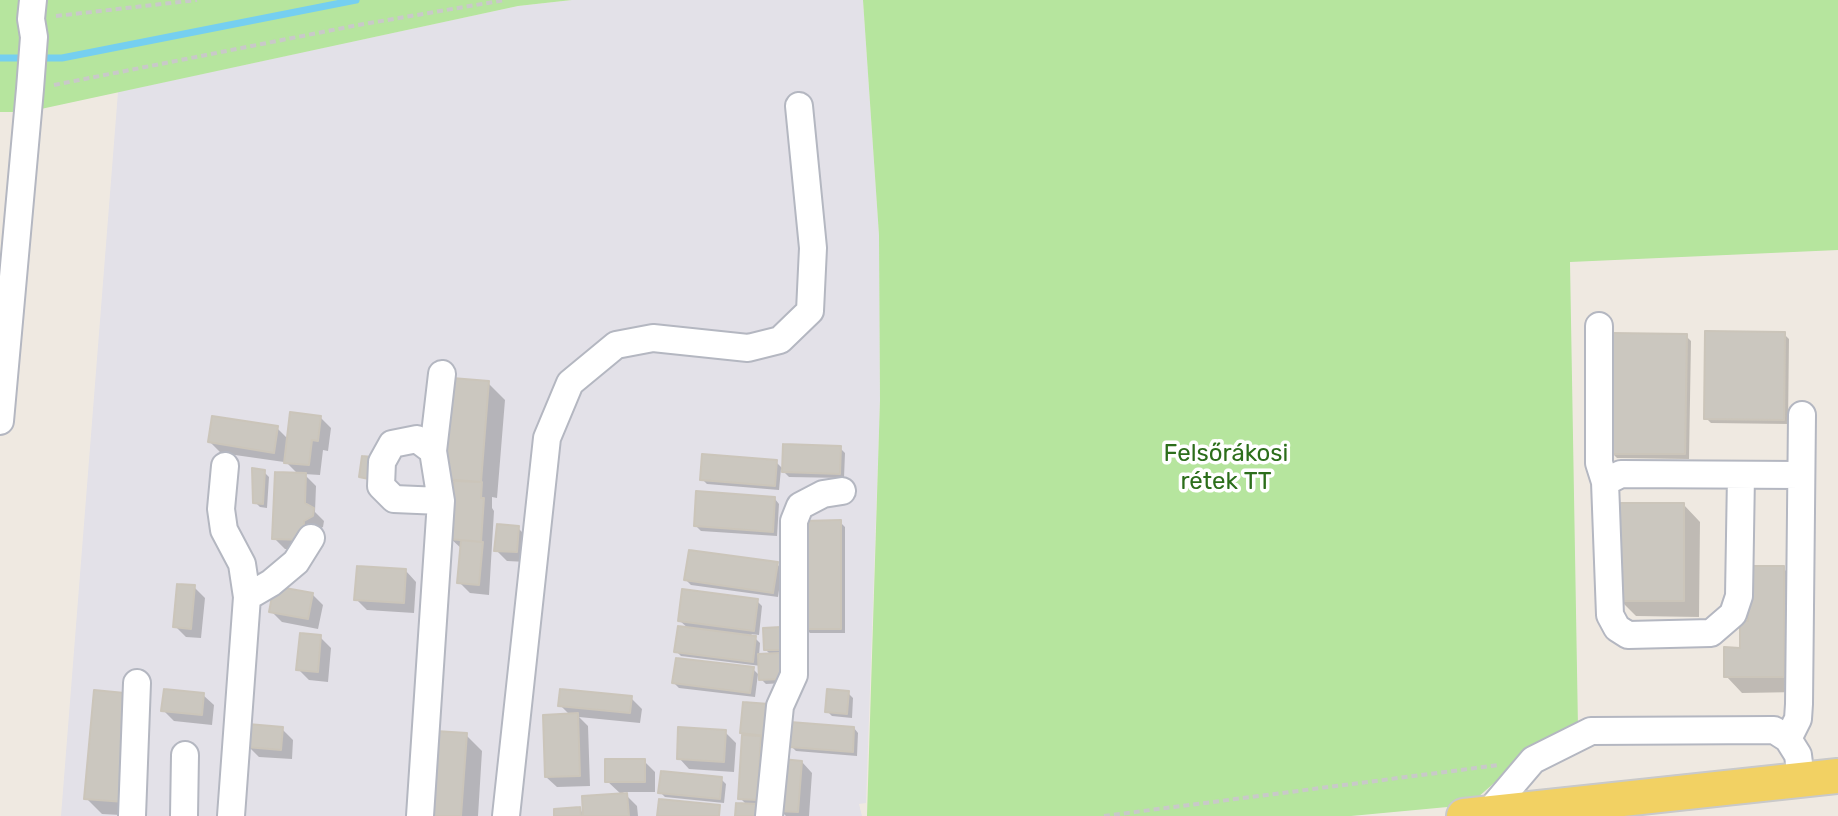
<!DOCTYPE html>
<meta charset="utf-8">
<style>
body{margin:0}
canvas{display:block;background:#efe9e1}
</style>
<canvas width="1838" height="816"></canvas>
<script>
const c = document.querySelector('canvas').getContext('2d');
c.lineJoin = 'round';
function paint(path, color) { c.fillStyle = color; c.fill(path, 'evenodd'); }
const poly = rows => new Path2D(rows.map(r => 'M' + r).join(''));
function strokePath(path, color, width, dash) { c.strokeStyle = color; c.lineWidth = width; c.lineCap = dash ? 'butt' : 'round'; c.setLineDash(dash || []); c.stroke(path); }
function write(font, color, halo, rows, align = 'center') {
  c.font = font + ' Rubik,sans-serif'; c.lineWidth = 7; c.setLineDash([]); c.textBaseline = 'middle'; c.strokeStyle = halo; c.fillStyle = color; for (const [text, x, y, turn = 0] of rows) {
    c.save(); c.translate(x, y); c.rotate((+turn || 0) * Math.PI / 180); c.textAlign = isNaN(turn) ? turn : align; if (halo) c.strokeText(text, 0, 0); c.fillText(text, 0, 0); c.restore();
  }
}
const industrial = poly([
 [572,0,863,0,879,235,880,400,866,803,859,804,862,816,61,816,118,92,518,6]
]);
const green = poly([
 [0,0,572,0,518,6,27,112,0,112],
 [863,0,1838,0,1838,250,1570,262,1578,728,1525,756,1469,805,1351,816,867,816,880,400,879,235]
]);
const shadow = poly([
 [1784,334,1789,339,1788,424,1711,423,1706,418],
 [1686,336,1691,341,1689,459,1617,458,1612,453],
 [488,383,505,400,497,498,492,497,492,508,494,511,489,595,470,593,459,582,462,549,451,539,455,489,445,479],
 [320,417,331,428,328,451,323,450,320,475,304,474,316,486,315,512,324,521,323,527,314,532,313,550,285,549,274,538,299,475,284,460,284,462,221,453,210,442,277,428,289,440],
 [840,448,845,453,844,478,789,477,781,469,779,490,707,484,702,479,776,462,784,470],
 [264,472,269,477,267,508,260,507,255,502],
 [775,499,779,504,777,536,701,531,696,526],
 [1684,505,1700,522,1699,617,1636,616,1620,600],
 [840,522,845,527,845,633,810,633,805,628],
 [518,528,529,539,527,562,507,561,496,550],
 [777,564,782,569,778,597,691,585,686,580],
 [1783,568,1800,585,1800,692,1742,693,1726,676,1742,650,1750,623],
 [406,571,416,582,414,613,367,610,356,599],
 [194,587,205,598,201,638,186,637,175,626],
 [312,594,323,605,318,629,282,622,271,611],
 [757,601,762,606,759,635,751,634,760,643,759,656,771,655,766,650,765,630,786,654,779,654,784,660,785,683,766,684,761,679,761,666,681,656,676,651,689,629,680,621],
 [320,637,331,648,328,682,309,680,298,669],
 [753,669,758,674,755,697,679,688,674,683],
 [848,693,853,698,852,718,832,716,827,711],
 [203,695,214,705,212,725,174,721,163,710],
 [134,696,150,712,140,816,102,814,86,798],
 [631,698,642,709,640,723,579,717,588,726,590,786,557,787,546,777,571,716,560,705],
 [768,706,761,804,753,804,766,816,737,816,748,806,740,798,744,735,742,733],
 [854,728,858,733,857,756,796,751,791,746],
 [282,729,293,740,292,759,259,757,248,746],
 [725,732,736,743,734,772,689,769,679,758],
 [466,735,482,751,478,816,433,816],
 [644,761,655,772,655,792,623,792,637,806,638,816,556,816,579,809,585,815,622,795,607,781],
 [802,762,812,773,809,816,786,816,780,810],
 [721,779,726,784,724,803,665,797,660,792]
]);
const stream = poly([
 [0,58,62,58,356,0]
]);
const building = poly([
 [1705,331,1785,332,1784,420,1704,419,1705,331],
 [1611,333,1687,334,1685,454,1610,454,1611,333],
 [452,378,489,381,481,482,443,479,452,378],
 [290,412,321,416,318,441,312,440,309,465,284,463,290,412],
 [212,416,278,426,274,453,208,442,212,416],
 [783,444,841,446,840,474,782,472,783,444],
 [702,454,777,460,775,486,700,480,702,454],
 [362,456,372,457,369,479,359,477,362,456],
 [252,468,265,470,263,504,253,503,252,468],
 [275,472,306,473,305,503,314,508,313,516,304,521,303,540,272,539,275,472],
 [454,481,482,482,481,498,484,498,481,542,449,539,454,481],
 [696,491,775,497,773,532,694,526,696,491],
 [1619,503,1684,503,1684,601,1618,601,1619,503],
 [841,520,841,629,803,629,803,521,841,520],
 [497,524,519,526,517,552,494,551,497,524],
 [461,540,483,542,479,585,457,583,461,540],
 [689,550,778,562,773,593,684,580,689,550],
 [357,566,406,569,404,603,354,600,357,566],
 [1748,566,1784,566,1784,677,1724,677,1724,647,1740,648,1740,621,1748,621,1748,566],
 [177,584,195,585,191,629,173,627,177,584],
 [274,586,313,593,308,619,269,612,274,586],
 [682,589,758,599,754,631,678,621,682,589],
 [678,626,756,636,753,662,674,652,678,626],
 [781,627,782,650,764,650,763,628,781,627],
 [300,633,321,635,318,672,296,670,300,633],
 [780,653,781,679,759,680,758,654,780,653],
 [676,658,754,667,750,693,672,683,676,658],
 [164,689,204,693,202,715,161,711,164,689],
 [560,689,632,696,630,713,558,706,560,689],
 [827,689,849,691,847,714,825,712,827,689],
 [94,690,135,694,125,802,84,799,94,690],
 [743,702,769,704,766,736,740,733,743,702],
 [578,713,580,776,545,777,543,715,578,713],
 [790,722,854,727,853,752,789,747,790,722],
 [248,724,283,727,281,750,246,747,248,724],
 [678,727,726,730,724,762,677,759,678,727],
 [436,731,467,733,461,816,430,816,436,731],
 [742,735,761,736,757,800,738,799,742,735],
 [605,759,645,759,645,782,605,782,605,759],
 [782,759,802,761,798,812,777,811,782,759],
 [661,771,722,777,720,799,658,793,661,771],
 [627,793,629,816,583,816,582,796,627,793],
 [659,799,720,805,719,816,657,816,659,799],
 [736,803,757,804,756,816,735,816,736,803],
 [580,807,581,816,554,816,554,809,580,807]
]);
const path = poly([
 [56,16,197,0],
 [54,85,358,25,505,0],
 [1104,816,1499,765]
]);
const minor = poly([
 [1599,326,1599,463,1605,482,1610,615,1617,628,1628,635,1711,633,1733,614,1739,596,1741,475],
 [0,421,30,89,34,37,31,19,33,0],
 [433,451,417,439,392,444,382,462,381,486,394,499,441,501],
 [225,466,221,509,224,530,242,564,247,597],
 [1605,482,1621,474,1801,475],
 [1788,739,1798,719,1799,704,1802,415],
 [1488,813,1533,760,1591,731,1774,730,1788,739,1798,755,1801,780],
 [132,816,137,683],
 [184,816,185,755],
 [231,816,247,597,271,583,296,562,311,538],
 [420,816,441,501,433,451,442,374],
 [506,816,547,438,570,383,616,345,653,338,748,348,780,340,810,311,813,248,799,106],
 [769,816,780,706,794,675,794,521,800,506,823,494,842,491]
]);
const major = poly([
 [1464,816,1838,776]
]);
const parkNames = [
 ["Felsőrákosi",1226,454],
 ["rétek TT",1226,482]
];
paint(industrial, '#e3e1e8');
paint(green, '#b6e59e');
paint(shadow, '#0003');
strokePath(stream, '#75cff0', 7);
paint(building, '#cbc7bf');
strokePath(building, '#cbc5ba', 2);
strokePath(minor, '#b4b7c1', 30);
strokePath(major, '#c9c9c9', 38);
strokePath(path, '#c9c9c9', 4, [6, 4]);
strokePath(minor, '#fff', 26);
strokePath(major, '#f2d163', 34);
write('24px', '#2c6e1b', '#fff', parkNames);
</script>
